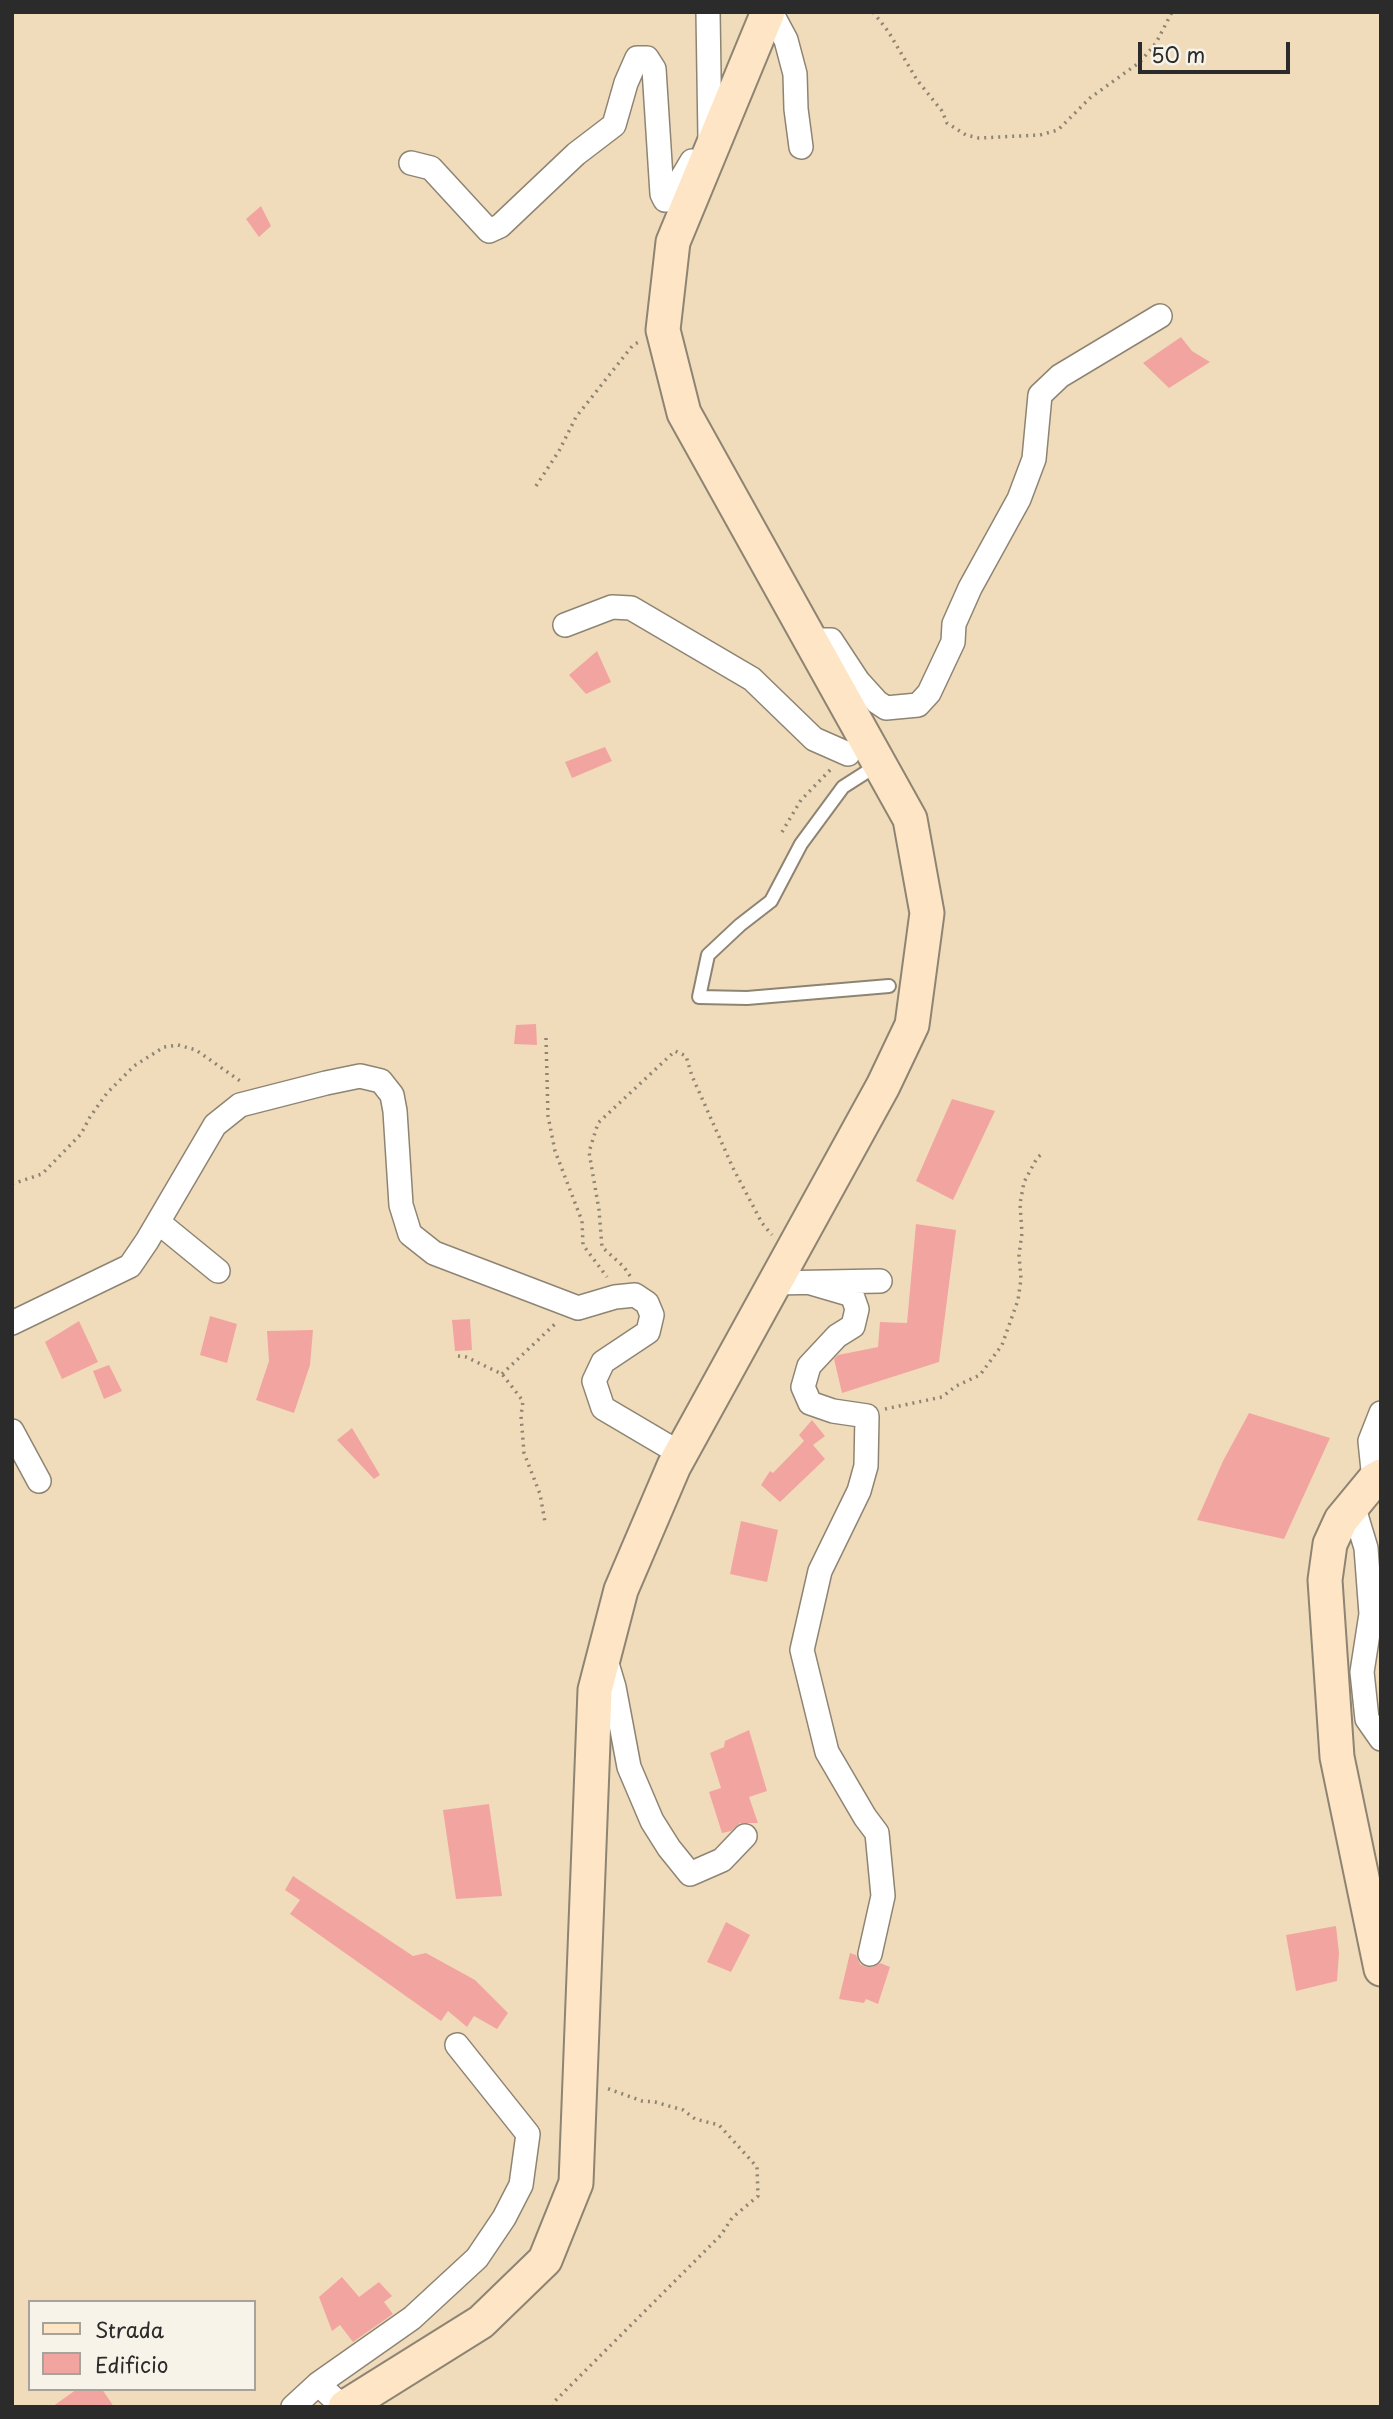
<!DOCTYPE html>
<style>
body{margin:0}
#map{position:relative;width:1393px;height:2419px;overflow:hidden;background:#f0dcbb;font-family:"Playpen Sans",sans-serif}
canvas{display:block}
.frame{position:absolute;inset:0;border:14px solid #2b2b2b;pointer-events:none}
.legend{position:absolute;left:28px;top:2300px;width:228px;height:91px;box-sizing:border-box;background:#f7f3e8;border:2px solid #a5a39c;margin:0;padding:9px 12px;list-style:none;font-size:21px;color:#2b2b2b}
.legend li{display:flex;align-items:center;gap:14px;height:35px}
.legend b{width:35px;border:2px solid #a5a39c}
.scale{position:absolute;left:1138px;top:42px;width:152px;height:32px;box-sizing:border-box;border:4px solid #2b2b2b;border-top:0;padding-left:9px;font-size:21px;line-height:24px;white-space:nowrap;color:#2b2b2b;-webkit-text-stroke:5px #f7f3e8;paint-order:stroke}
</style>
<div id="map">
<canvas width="1393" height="2419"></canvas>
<div class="frame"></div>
<ul class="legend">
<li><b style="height:9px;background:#fde5c5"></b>Strada</li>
<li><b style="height:19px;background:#f2a5a0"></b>Edificio</li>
</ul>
<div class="scale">50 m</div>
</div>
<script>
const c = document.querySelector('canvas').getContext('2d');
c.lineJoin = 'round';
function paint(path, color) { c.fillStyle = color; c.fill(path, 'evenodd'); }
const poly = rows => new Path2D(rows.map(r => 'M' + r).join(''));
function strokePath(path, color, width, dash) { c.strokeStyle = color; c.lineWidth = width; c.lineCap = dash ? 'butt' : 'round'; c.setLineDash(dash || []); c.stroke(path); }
const building = poly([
 [261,206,271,226,259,237,246,219],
 [1181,337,1192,351,1210,362,1169,388,1143,363],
 [597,651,611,682,586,694,569,675],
 [605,747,612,761,572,778,565,762],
 [536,1024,537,1045,514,1044,516,1025],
 [952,1099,995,1111,953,1200,916,1181],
 [916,1224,956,1230,939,1362,842,1393,834,1359,838,1355,878,1347,880,1322,907,1323],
 [210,1316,237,1324,227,1363,200,1355],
 [470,1319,472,1350,455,1351,452,1320],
 [79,1321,98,1362,62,1379,45,1342],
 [313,1330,310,1365,294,1413,256,1400,269,1361,267,1331],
 [109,1365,122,1391,104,1399,93,1371],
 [1249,1413,1330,1438,1284,1539,1197,1520,1223,1461],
 [812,1420,825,1436,813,1445,825,1459,780,1502,761,1485,770,1471,773,1473,804,1441,799,1435],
 [352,1428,380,1475,374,1479,337,1440],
 [741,1521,778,1530,767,1582,730,1574],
 [749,1730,767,1791,749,1797,758,1823,740,1823,731,1831,722,1833,709,1792,721,1788,710,1753,724,1747,725,1741],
 [489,1804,502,1896,456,1899,443,1810],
 [293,1876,413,1956,426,1953,475,1980,508,2013,497,2029,474,2016,467,2027,448,2011,441,2021,290,1914,300,1900,285,1890],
 [726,1922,750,1935,731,1972,707,1962],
 [1336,1926,1339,1953,1337,1981,1296,1991,1286,1935],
 [850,1953,856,1955,860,1964,866,1967,873,1967,880,1963,890,1967,878,2004,866,1999,864,2003,839,1999],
 [342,2277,359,2297,379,2282,392,2296,384,2302,393,2314,353,2342,340,2325,332,2331,319,2297],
 [77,2389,102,2389,114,2407,52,2407]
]);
const path = poly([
 [873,12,888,31,917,80,942,111,947,123,966,135,979,138,1040,135,1058,130,1090,98,1140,62,1156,43,1172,12],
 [536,486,559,451,576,417,633,345,639,342],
 [782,832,801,800,832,768],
 [546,1038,548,1116,555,1151,582,1221,583,1245,607,1277],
 [12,1184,42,1174,81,1134,90,1117,107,1093,134,1066,164,1047,178,1045,196,1050,243,1083],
 [630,1276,624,1267,602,1247,599,1210,589,1152,598,1123,675,1051,686,1056,692,1076,733,1168,762,1223,772,1235],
 [458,1356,466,1357,502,1374,523,1401,521,1416,524,1453,540,1494,545,1522],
 [502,1374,556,1323],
 [885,1409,942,1397,956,1386,980,1375,1002,1345,1018,1300,1021,1279,1019,1255,1022,1233,1020,1204,1024,1182,1037,1158,1044,1152],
 [553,2407,555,2401,721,2235,732,2218,758,2196,757,2167,719,2125,695,2119,683,2110,655,2102,642,2101,606,2088]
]);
const service = poly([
 [879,764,843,787,801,844,771,901,740,925,708,955,699,997,747,998,889,986]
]);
const minor = poly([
 [708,12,710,139],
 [771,12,786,40,795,74,796,109,801,147],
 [411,163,431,168,489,231,500,226,576,154,614,125,626,83,637,58,647,58,654,69,662,194,665,200,670,198,692,161],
 [565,625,612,607,631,608,752,679,814,739,848,754],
 [810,640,831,640,858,681,877,702,886,708,918,705,929,693,953,642,954,624,970,588,1019,499,1034,459,1040,395,1060,376,1160,316],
 [158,1222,218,1271],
 [774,1283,880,1281],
 [811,1283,852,1295,857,1309,853,1326,837,1336,809,1366,803,1387,810,1403,833,1411,867,1416,866,1466,859,1491,820,1571,802,1650,827,1752,865,1817,877,1833,883,1896,870,1954],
 [12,1323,130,1266,147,1241,215,1125,240,1105,326,1083,360,1076,381,1081,392,1095,395,1111,401,1205,410,1234,434,1253,578,1308,615,1297,635,1295,647,1303,652,1315,648,1332,603,1362,594,1381,603,1408,681,1454],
 [12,1431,39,1481],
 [1374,1480,1370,1441,1381,1413],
 [1353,1505,1366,1548,1371,1614,1362,1672,1367,1719,1381,1739],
 [605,1657,614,1687,629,1767,652,1821,669,1848,690,1874,722,1860,745,1836],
 [293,2407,318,2384],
 [343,2407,318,2384,412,2318,477,2258,504,2218,521,2185,528,2134,457,2045]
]);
const secondary = poly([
 [1381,1476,1374,1480,1341,1520,1330,1544,1325,1580,1337,1757,1381,1969],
 [345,2407,481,2322,545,2260,576,2183,595,1690,621,1590,674,1466,883,1086,912,1025,927,913,910,819,684,413,663,330,673,242,768,12]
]);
paint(building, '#f2a5a0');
strokePath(service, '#8e8473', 16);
strokePath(minor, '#8e8473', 26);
strokePath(secondary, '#8e8473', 37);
strokePath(path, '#8e8473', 3.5, [2, 5]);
strokePath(service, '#fff', 12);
strokePath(minor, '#fff', 23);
strokePath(secondary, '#fde5c5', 33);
</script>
